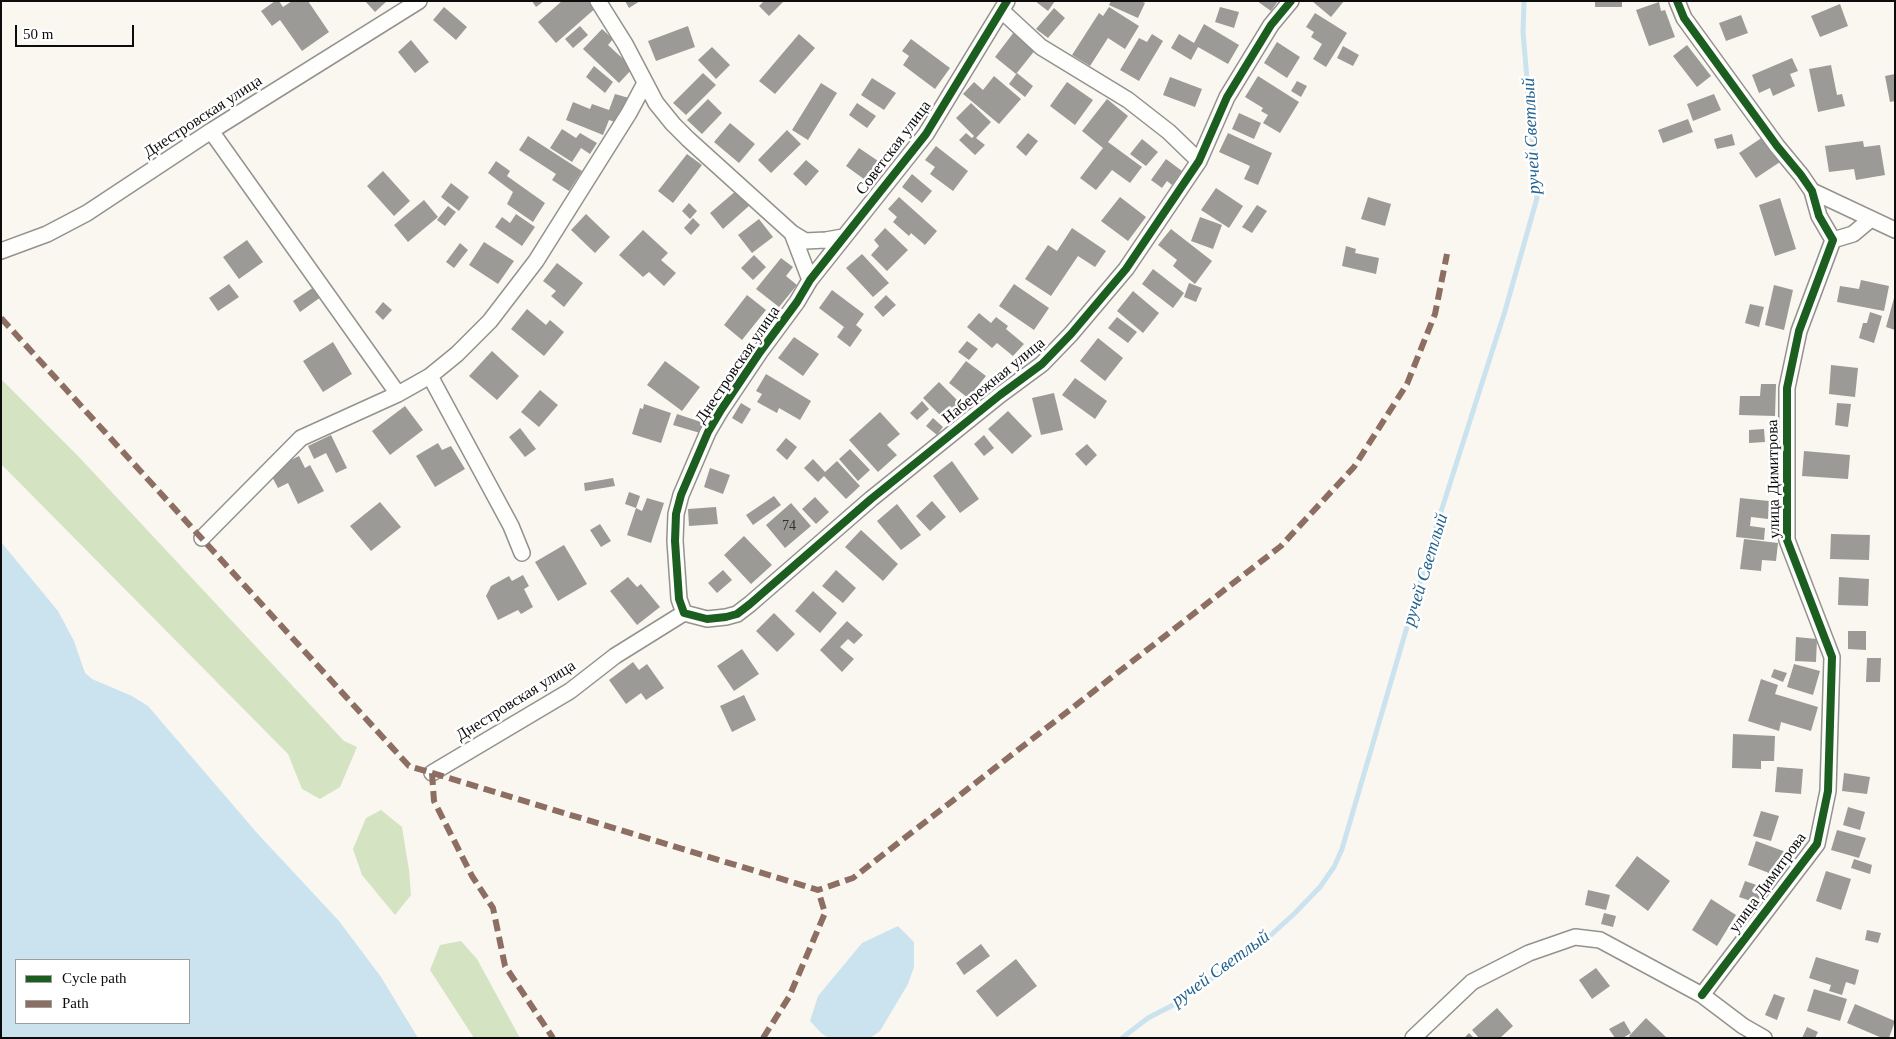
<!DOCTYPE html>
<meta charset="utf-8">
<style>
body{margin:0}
#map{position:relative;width:1896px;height:1039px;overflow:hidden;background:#faf7f0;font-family:Georgia,serif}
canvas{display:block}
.frame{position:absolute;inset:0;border:2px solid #0c0c0c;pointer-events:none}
.legend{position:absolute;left:15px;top:959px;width:175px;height:65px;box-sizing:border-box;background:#fff;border:1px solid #9e9e9e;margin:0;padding:6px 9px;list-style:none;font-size:15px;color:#0c0c0c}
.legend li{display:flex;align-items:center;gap:10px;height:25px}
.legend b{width:25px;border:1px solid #9e9e9e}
.scale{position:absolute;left:15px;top:25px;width:119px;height:22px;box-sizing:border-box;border:2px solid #0c0c0c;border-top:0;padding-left:6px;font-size:15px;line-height:18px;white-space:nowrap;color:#0c0c0c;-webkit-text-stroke:4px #fff;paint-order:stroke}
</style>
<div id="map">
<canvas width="1896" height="1039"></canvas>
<div class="frame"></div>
<ul class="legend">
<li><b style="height:6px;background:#1b5e20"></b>Cycle path</li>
<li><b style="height:6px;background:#8d6e63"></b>Path</li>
</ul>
<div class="scale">50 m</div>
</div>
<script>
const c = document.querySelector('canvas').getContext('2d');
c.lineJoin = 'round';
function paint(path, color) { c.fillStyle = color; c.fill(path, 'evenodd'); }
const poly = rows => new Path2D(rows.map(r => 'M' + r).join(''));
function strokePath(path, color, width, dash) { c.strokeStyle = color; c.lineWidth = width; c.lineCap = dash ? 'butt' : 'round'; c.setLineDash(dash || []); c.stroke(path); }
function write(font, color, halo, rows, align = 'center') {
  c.font = font + ' Georgia,serif'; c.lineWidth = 5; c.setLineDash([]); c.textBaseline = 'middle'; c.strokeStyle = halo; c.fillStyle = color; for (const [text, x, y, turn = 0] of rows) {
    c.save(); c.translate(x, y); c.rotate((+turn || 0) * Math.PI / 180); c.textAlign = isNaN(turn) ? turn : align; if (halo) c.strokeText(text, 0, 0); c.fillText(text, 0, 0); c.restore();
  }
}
const forest = poly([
 [1,379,79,457,344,741,357,747,340,787,320,799,302,789,288,754,1,464],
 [381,810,402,827,409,870,411,895,395,915,362,875,353,849,366,818],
 [461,941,477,959,520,1038,474,1038,430,970,440,945]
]);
const water = poly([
 [1,542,58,611,74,641,85,673,92,679,132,696,148,706,257,833,339,921,381,977,418,1038,1,1038],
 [16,960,189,960,189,1023,16,1023],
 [898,926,914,942,914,967,908,984,880,1031,870,1038,829,1038,822,1034,810,1021,818,996,862,943]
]);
const stream = poly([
 [1122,1038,1148,1018,1175,1004,1260,945,1295,913,1320,887,1334,867,1342,849,1438,521,1505,311,1537,198,1523,32,1524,1]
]);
const building = poly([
 [275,1,279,1,283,7,292,1,308,1,329,32,302,51,280,20,272,26,261,11],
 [365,1,387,1,375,12],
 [532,1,544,1,536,7],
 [562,1,594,1,598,6,556,43,538,22],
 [625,1,640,1,629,8],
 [764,1,784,1,769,16,759,6],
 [1035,1,1055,1,1048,11],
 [1111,1,1141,1,1145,3,1138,18,1109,5],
 [1257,1,1278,1,1271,11],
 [1312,1,1344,1,1331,17],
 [1595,1,1622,1,1622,7,1595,7],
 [1659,2,1661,11,1665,10,1675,37,1649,46,1636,10],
 [1840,4,1848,26,1820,37,1811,16],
 [444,7,467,27,456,40,433,20],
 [1109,7,1139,26,1125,49,1108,38,1090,66,1072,55,1099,13,1103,16],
 [1220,7,1239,12,1234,28,1215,22],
 [1054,8,1065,18,1048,38,1036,29],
 [1315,13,1347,33,1326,67,1313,59,1322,44,1311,37,1314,32,1306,27],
 [1741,15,1748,33,1726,41,1719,23],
 [1204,24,1239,45,1228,64,1198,47,1191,60,1171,48,1179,34,1194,43],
 [580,26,588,35,573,48,565,39],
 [688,26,695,47,656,61,648,41],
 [602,29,613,39,608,45,633,68,619,83,583,49],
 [1014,32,1036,49,1016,74,995,57],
 [799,34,815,48,775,94,759,81],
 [1152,34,1163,41,1139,81,1120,70,1139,38,1147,42],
 [911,39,950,68,935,89,903,65,909,56,902,51],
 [411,40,429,62,415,73,398,52],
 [1277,42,1300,57,1287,78,1264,63],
 [1687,45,1711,76,1697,87,1673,56],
 [1343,46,1359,55,1353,66,1337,58],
 [712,47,730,65,716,79,698,60],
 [1792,58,1798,71,1790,74,1795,86,1773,96,1770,88,1759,93,1752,75],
 [1831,65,1837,95,1842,94,1845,106,1818,112,1809,69],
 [594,66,613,82,605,93,586,77],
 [703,73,716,85,686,115,673,103],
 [1017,73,1033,86,1025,97,1009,84],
 [1895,74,1895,101,1890,102,1885,76],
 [994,76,1021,99,999,124,963,94,974,82,983,90],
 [1258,76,1299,102,1280,133,1263,123,1268,115,1261,111,1263,108,1245,97],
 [1170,77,1202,89,1195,107,1163,95],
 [872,78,896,93,884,110,861,95],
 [1297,81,1307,86,1301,97,1291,91],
 [1067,82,1093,100,1075,125,1050,106],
 [821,83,837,93,808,140,792,130],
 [615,94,629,98,618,123,609,120,603,135,566,120,573,102,590,109,592,104,609,110],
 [1714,94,1721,110,1693,121,1687,104],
 [708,99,722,113,702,134,687,120],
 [1107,99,1128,116,1108,142,1142,167,1130,183,1112,170,1096,190,1080,178,1103,148,1082,131],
 [857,103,876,116,867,128,849,115],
 [971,103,991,122,976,138,985,145,975,155,959,140,966,133,972,138,974,136,956,118],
 [1239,113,1261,123,1254,139,1232,129],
 [1688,119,1693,132,1663,143,1658,130],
 [730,123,755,144,739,163,714,142],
 [562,129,576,138,580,133,597,143,590,154,581,148,572,162,550,148],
 [787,130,801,144,771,173,758,160],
 [1028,133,1038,141,1026,156,1016,147],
 [1228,133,1272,153,1258,185,1244,179,1250,166,1219,152],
 [1732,134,1735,145,1717,149,1714,139],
 [528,136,582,171,569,191,552,180,556,174,519,150],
 [1763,137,1780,162,1756,178,1739,153],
 [1142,139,1158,152,1146,166,1130,154],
 [1863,141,1864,147,1880,145,1885,175,1856,180,1854,169,1829,172,1825,146],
 [936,146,968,171,953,191,930,174,935,167,925,160],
 [859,148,881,163,868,182,846,166],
 [687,154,702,165,673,203,658,191],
 [1166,159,1182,171,1172,185,1167,181,1162,188,1151,180],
 [806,160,819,171,806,186,793,174],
 [496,161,510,171,507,176,545,203,533,222,507,204,513,192,488,173],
 [383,171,410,201,394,216,367,186],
 [912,174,932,191,922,203,902,187],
 [451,183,469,197,459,211,441,197],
 [1216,188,1243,206,1229,228,1201,210],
 [737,190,750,205,723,229,710,213],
 [899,197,937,231,925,245,911,233,909,236,893,222,897,217,888,209],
 [1120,197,1146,217,1128,241,1101,221],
 [1368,197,1391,204,1385,226,1361,219],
 [1780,198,1796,249,1775,256,1759,205],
 [424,200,438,217,408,242,394,225],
 [689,203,697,211,690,219,682,211],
 [1257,205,1267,211,1252,233,1242,227],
 [448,206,456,212,445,226,437,220],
 [516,214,535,227,522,246,495,227,502,217,510,223],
 [586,214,610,237,595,253,571,230],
 [1200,217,1222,225,1213,249,1191,241],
 [693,218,700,225,691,235,684,228],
 [759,219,773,237,752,253,738,235],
 [885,228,908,250,887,271,871,255,879,246,874,240],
 [1072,228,1106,251,1095,267,1078,256,1051,296,1025,279,1048,245,1057,251],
 [1171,229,1212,261,1195,284,1173,266,1177,260,1158,245],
 [643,230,668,253,661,260,676,273,664,286,649,272,643,277,619,255],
 [247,240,263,262,239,279,223,257],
 [484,242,514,261,498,284,469,265],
 [460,243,468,250,454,268,446,262],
 [1346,246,1356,249,1355,253,1379,258,1376,274,1342,266],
 [862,254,889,283,873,297,846,268],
 [754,255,766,267,753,280,741,268],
 [781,258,793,267,786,276,797,285,779,307,756,289],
 [557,263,583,283,564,307,551,296,556,291,543,281],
 [1153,269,1184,293,1173,308,1142,284],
 [1861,280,1889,286,1884,311,1837,302,1840,286,1859,289],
 [1189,283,1202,288,1196,302,1184,297],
 [229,284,239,297,218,311,209,298],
 [1014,284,1049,308,1034,330,999,306],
 [1774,285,1793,290,1784,330,1765,325],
 [314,287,321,297,300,312,293,301],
 [832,290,864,314,856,325,862,330,850,347,837,337,844,327,819,308],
 [1133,291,1159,313,1143,333,1117,311],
 [747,295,766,310,742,340,724,325],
 [886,295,896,305,883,317,874,307],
 [1894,298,1895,298,1895,330,1886,327],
 [383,302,392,310,383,320,375,312],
 [1750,304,1764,307,1759,327,1745,323],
 [527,309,546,325,550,320,564,332,544,356,511,329],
 [1870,312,1882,316,1874,343,1859,338,1863,323,1867,323],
 [979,313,991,323,996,317,1008,326,1006,329,1024,344,1013,356,997,343,992,348,967,327],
 [1117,317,1137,332,1128,343,1108,328],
 [794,337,819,354,803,376,778,358],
 [1098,338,1123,358,1105,381,1080,361],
 [967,341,978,349,969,360,958,352],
 [333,342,352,374,323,392,303,361],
 [492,351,519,376,497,400,469,376],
 [665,361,700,387,682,411,647,385],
 [966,361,986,376,968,398,949,383],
 [1831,365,1858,368,1855,397,1829,394],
 [766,374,811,401,800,420,779,408,777,413,757,402,762,394,756,391],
 [1075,378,1107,401,1095,419,1062,395],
 [939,382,962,405,946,421,923,398],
 [1761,384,1776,384,1775,416,1739,415,1740,396,1760,396],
 [540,390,558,405,539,427,521,412],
 [1054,393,1063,430,1041,435,1032,398],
 [922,401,929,409,917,420,910,413],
 [741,403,751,409,742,424,732,418],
 [1837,403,1851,404,1848,427,1835,425],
 [644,404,671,413,661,443,632,434,640,408,643,409],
 [405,406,423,430,390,455,372,431],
 [1008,411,1032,436,1012,454,988,429],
 [880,412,900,434,887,445,897,455,878,472,849,440],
 [677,414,704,423,700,433,673,425],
 [933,418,943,427,937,435,926,426],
 [520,428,536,449,525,457,509,437],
 [1764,429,1765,442,1749,443,1749,430],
 [331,435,347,468,336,473,326,453,314,459,308,446],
 [984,435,994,448,984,456,974,444],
 [786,438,797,447,787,460,776,450],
 [438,443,442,450,451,446,465,469,435,487,416,456],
 [1087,444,1097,455,1086,466,1075,454],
 [850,449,870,470,858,481,839,459],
 [1804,451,1850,455,1848,479,1802,476],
 [299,456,305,468,310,465,324,491,298,504,288,483,278,488,269,471],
 [813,459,825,472,837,461,860,486,846,499,824,476,818,482,804,468],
 [952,461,979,499,960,513,933,476],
 [710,468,730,475,723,494,704,487],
 [613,478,615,486,585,491,584,483],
 [629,492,640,496,636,508,625,504],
 [774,496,781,505,753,525,746,515],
 [815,497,829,512,816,524,802,509],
 [647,498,664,503,651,543,627,535,636,508,642,511],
 [1740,498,1769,501,1768,519,1751,517,1750,526,1765,528,1764,540,1736,537],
 [932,501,946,517,930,531,916,516],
 [380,502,401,527,371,551,350,526],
 [791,503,811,526,785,548,766,525],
 [897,504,921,535,901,550,877,521],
 [716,507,718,524,689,526,688,509],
 [600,524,611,541,601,547,590,530],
 [861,530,898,564,883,581,845,547],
 [1831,534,1870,535,1869,560,1830,559],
 [744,536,772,565,751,584,724,555],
 [1744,539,1778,543,1776,561,1762,560,1761,571,1740,569],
 [564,545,587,584,558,601,535,562],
 [723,570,732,580,717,593,708,583],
 [836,570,856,588,843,603,822,586],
 [523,575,529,586,524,589,533,607,521,614,518,610,498,620,486,596,491,586,509,576,512,581],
 [628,577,637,587,641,584,660,607,637,625,610,591],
 [1839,577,1869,579,1868,606,1838,605],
 [813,591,837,613,820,633,795,611],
 [774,613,795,634,777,652,756,631],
 [847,621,863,635,854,644,848,639,840,647,854,659,842,672,820,650],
 [1848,631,1866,631,1866,650,1848,649],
 [1796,637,1817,639,1816,662,1795,661],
 [742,649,759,674,734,691,717,666],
 [1867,658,1881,658,1880,682,1866,682],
 [633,662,639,670,647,664,664,688,646,700,641,693,626,704,609,680],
 [1794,664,1820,671,1813,695,1787,687],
 [1774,669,1787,673,1783,682,1771,677],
 [1761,679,1778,685,1775,694,1818,707,1811,731,1781,722,1779,731,1748,721],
 [744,695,756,720,732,732,720,706],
 [1733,734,1775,736,1774,761,1761,761,1761,769,1732,768],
 [1777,767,1803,769,1801,794,1775,792],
 [1844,773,1870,777,1867,794,1842,791],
 [1848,807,1865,812,1860,830,1843,825],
 [1761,811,1779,816,1771,841,1753,836],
 [1837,830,1866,838,1859,858,1831,850],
 [1756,841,1786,852,1777,876,1748,865],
 [1637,856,1670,881,1648,911,1615,886],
 [1854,859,1872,865,1870,874,1851,868],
 [1826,871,1851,879,1841,910,1816,901],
 [1745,881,1771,890,1766,906,1739,897],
 [1588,890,1610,895,1606,910,1585,905],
 [1711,899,1736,915,1717,946,1692,930],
 [1604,913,1616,916,1613,927,1601,924],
 [1867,930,1881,933,1878,943,1865,940],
 [981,944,990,956,964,975,956,963],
 [1816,957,1859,970,1855,985,1846,982,1842,995,1829,991,1831,985,1809,978],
 [1016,959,1037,986,997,1017,976,991],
 [1596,968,1610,986,1592,999,1579,980],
 [1814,989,1847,999,1840,1021,1807,1011],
 [1774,994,1785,998,1777,1020,1765,1015],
 [1855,1004,1895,1021,1889,1038,1882,1038,1847,1023],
 [1497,1008,1513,1026,1500,1038,1479,1038,1472,1030],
 [1646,1018,1667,1038,1631,1038,1629,1036],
 [1624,1021,1631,1033,1623,1038,1615,1038,1609,1029],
 [1807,1027,1818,1032,1815,1038,1802,1038],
 [1469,1033,1474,1038,1464,1038]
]);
const street = poly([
 [598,1,625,44,656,103,673,124,688,139,792,233,810,280],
 [1677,1,1684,18,1777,146,1801,175,1812,191,1819,216,1833,240,1799,331,1787,388,1787,540,1832,657,1828,791,1817,844,1702,995],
 [1002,11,1041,47,1128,100,1169,132,1199,161],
 [211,131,398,394],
 [1812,191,1895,230],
 [792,233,805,241,826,240,843,237],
 [1833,240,1853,234,1871,219],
 [1,251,47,234,87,213,211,131,419,1],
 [430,376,511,526,522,553],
 [202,538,301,438,398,394,430,376,457,354,490,321,536,261,629,113,645,83],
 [684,613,707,619,726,617,737,614,750,604,871,499,1000,395,1042,364,1071,334,1126,269,1199,161,1227,97,1271,25,1291,1],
 [684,613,679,599,675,541,676,514,681,495,708,432,721,410,760,352,797,302,810,280,926,134,1007,1],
 [432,773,570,691,615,656,684,613],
 [1413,1038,1472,982,1529,953,1575,937,1600,940,1702,995,1743,1026,1764,1038]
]);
const quiet = poly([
 [1,318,409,766,818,890,853,878,1281,546,1354,467,1407,384,1435,314,1447,254],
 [432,773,434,801,472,876,493,908,505,966,553,1038],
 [763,1038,789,997,825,913,818,890]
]);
const cycleway = poly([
 [1007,1,926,134,810,280,797,302,760,352,721,410,708,432,681,495,676,514,675,541,679,599,684,613,707,619,726,617,737,614,750,604,871,499,1000,395,1042,364,1071,334,1126,269,1199,161,1227,97,1271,25,1291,1],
 [1677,1,1684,18,1777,146,1801,175,1812,191,1819,216,1833,240,1799,331,1787,388,1787,540,1832,657,1828,791,1817,844,1702,995]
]);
const numberNames = [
 ["74",789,526]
];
const streetNames = [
 ["Днестровская улица",203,117,-33],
 ["Советская улица",894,148,-53],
 ["Днестровская улица",738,365,-56],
 ["Набережная улица",994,381,-39],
 ["улица Димитрова",1774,479,-91],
 ["Днестровская улица",516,701,-32],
 ["улица Димитрова",1768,883,-54]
];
const waterNames = [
 ["ручей Светлый",1532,136,-93],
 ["ручей Светлый",1426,570,-73],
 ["ручей Светлый",1221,969,-36]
];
paint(forest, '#d4e3c2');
paint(water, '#cbe3ef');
strokePath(stream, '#cbe3ef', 5);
paint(building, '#9c9a96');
strokePath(street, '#93928f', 18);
strokePath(street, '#fefefd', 15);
strokePath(quiet, '#8d6e63', 6, [12, 6]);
strokePath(cycleway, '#1b5e20', 8);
write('14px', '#30302e', null, numberNames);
write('16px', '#0c0c0c', '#fff', streetNames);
write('italic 18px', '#24638f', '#fff', waterNames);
</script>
